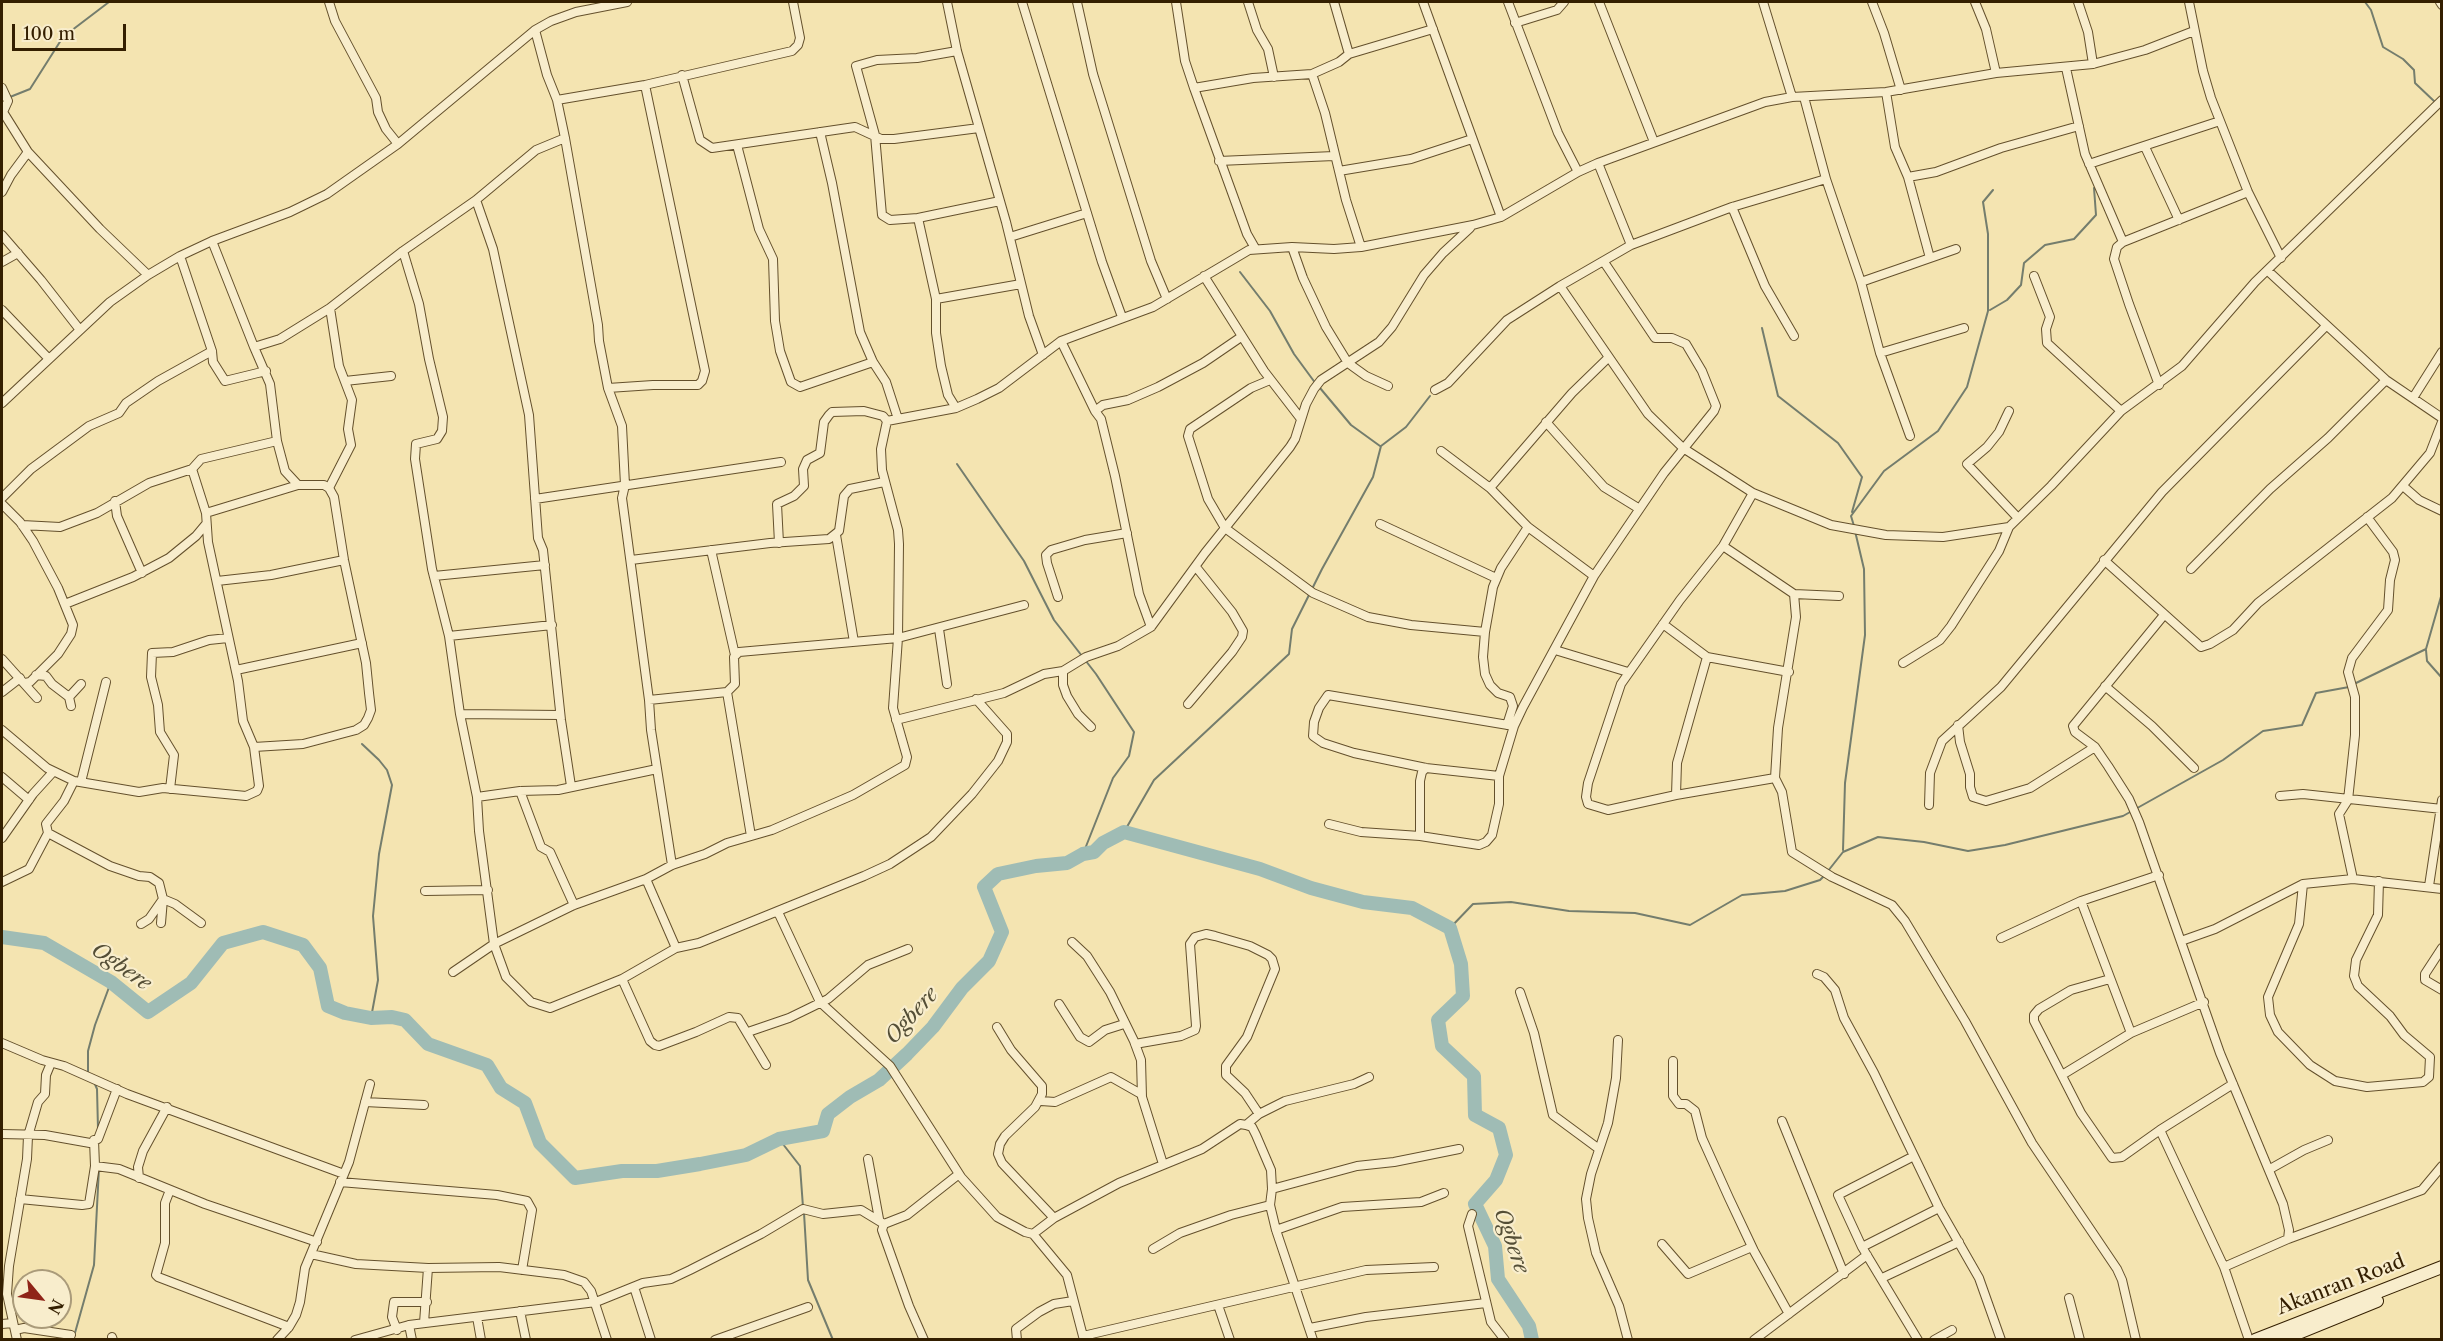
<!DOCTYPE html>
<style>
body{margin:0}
#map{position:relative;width:2443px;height:1341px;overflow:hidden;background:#f4e4b1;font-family:"Libre Caslon Text",serif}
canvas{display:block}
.frame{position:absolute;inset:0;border:3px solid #341f00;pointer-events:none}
.north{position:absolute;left:12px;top:1269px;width:60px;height:60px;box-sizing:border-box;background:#f8edcc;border:2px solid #aa9b7a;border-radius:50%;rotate:119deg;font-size:16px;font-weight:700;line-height:24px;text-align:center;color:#341f00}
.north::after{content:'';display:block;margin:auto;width:21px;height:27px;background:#8f2418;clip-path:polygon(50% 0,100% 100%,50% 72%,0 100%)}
.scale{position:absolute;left:12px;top:24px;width:114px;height:27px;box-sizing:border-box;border:3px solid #341f00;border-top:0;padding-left:8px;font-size:18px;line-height:21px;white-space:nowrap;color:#341f00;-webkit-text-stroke:4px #f8edcc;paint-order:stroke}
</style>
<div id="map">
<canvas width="2443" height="1341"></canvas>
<div class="frame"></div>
<div class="north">N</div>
<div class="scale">100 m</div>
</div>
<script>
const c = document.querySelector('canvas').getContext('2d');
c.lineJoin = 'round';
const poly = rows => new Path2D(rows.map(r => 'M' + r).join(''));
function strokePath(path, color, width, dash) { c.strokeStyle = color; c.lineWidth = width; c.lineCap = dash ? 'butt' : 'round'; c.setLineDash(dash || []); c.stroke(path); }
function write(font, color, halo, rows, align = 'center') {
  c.font = font + ' "Libre Caslon Text",serif'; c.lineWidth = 4.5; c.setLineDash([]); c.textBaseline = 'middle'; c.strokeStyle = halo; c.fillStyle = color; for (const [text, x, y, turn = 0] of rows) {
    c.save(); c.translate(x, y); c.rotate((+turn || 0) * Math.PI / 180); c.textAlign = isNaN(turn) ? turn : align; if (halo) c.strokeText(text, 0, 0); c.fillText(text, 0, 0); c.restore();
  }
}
const stream = poly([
 [2365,2,2371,10,2383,47,2403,59,2414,70,2415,83,2435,102],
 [10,97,30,89,63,37,109,2],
 [1240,272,1270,311,1294,354,1316,384],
 [1990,310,2007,300,2021,285,2024,263,2045,245,2074,239,2096,215,2094,188],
 [1762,328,1778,396,1838,443,1862,477,1852,512],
 [1320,388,1351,425,1380,446],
 [957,464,1024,561,1054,620,1096,674,1134,732,1129,756,1113,778,1083,854],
 [1854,526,1851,516,1884,471,1938,431,1967,387,1988,311,1988,234,1983,202,1993,190],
 [2426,650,2427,661,2442,678],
 [2354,684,2426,649,2442,593],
 [362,744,379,760,387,770,392,785,379,854,373,916,378,980,371,1018],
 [1124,832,1154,780,1289,654,1292,629,1322,569,1373,477,1381,446,1406,427,1430,396],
 [1843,850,1845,783,1865,635,1864,569,1855,531],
 [1828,871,1843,852,1878,837,1924,842,1968,851,2005,845,2123,816,2223,760,2263,731,2302,725,2316,693,2349,687],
 [1450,928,1473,904,1511,902,1569,911,1635,913,1690,925,1742,895,1785,891,1820,880,1824,876],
 [88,1073,88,1051,95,1025,111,982],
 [94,1082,97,1089,98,1129],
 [779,1139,800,1166,803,1207],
 [804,1213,808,1280,833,1340],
 [73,1340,94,1265,99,1168]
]);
const river = poly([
 [2,937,44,943,111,982,148,1012,191,983,223,943,263,932,303,945,320,968,328,1006,345,1013,371,1018,392,1017,405,1020,428,1044,487,1065,501,1088,525,1103,540,1143,575,1178,622,1171,657,1171,700,1164,746,1155,779,1139,823,1131,828,1114,850,1097,879,1080,907,1054,933,1027,962,988,989,961,1002,932,984,887,998,874,1036,866,1067,863,1083,854,1094,852,1103,843,1124,832,1260,869,1311,888,1363,902,1412,908,1450,928,1461,964,1463,996,1438,1020,1442,1046,1474,1076,1475,1115,1499,1128,1506,1155,1496,1180,1475,1204,1495,1246,1498,1279,1529,1326,1532,1340]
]);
const street = poly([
 [329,2,335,21,376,98,378,112,386,129,398,144],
 [947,2,957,51,1006,222,1029,316,1043,355],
 [1022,2,1102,262,1122,317],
 [1077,2,1093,74,1151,261,1167,299],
 [1176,2,1185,61,1194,88,1247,234,1255,248],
 [1248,2,1257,30,1268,49,1274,77],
 [1334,2,1349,54],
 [1423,2,1501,217],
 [1508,2,1558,133,1578,172],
 [1599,2,1654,142],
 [1763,2,1792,97],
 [1872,2,1884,33,1901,90],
 [1975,2,1986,29,1996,73],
 [2078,2,2088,32,2093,64],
 [2189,2,2203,71,2211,98,2248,192,2281,258],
 [2440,2,2442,5],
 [1515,23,1557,10,1564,2],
 [535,30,547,75,557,100,565,138,598,325,599,341,608,388,622,426,625,485,622,498,649,700,651,730,672,865],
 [2066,68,2085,154,2123,242,2117,247,2114,259,2129,304,2159,385],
 [1312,74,1325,113,1346,200,1361,247],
 [682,75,700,140,712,148,855,127,881,139,894,139,979,128],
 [2,88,8,101,3,112,28,152,100,229,148,275],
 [1194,88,1253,78,1312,74,1339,62,1349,54,1433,29],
 [1886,92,1895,147,1908,177,1930,258],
 [1804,97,1826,179,1861,282,1880,353,1910,436],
 [557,100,645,85,792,51,798,45,800,38,793,2],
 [820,132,832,183,860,332,873,362,886,382,898,419],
 [737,145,759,229,773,259,775,321,780,351,791,382,800,387,873,362],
 [2145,147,2179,220],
 [1219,161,1334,156],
 [1598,163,1631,245],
 [2089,164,2220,121],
 [1339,171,1411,159,1472,139],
 [1908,177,1936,172,2001,148,2079,126],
 [2,192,11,175,28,152],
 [476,200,493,249,529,415,538,538,543,550,561,720,571,786],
 [1732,207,1765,286,1794,336],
 [918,218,1000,201],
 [2,235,41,280,80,330],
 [1010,237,1087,213],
 [212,241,254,347,270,384,277,441,285,471,298,485,324,485,329,488,334,497,344,560,366,663,369,693,371,710,368,718,364,725,356,730,303,744,254,747],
 [2123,242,2248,192],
 [1292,247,1303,278,1326,327,1348,363,1366,376,1388,386],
 [403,251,419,304,429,359,443,417,442,431,437,439,416,444,415,459,432,569,449,636,460,714],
 [180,256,212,351,213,362,225,381,266,371],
 [2,262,18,253],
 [2268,271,2386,380,2442,418],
 [1204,276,1264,371,1301,419],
 [2034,276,2050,317,2046,329,2047,343,2121,411],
 [1861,282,1956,249],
 [1560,286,1648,414,1683,448,1753,493,1831,525,1886,535,1943,537,2009,527,2051,486,2121,411,2182,366,2255,282,2442,100],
 [936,299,1021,284],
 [2,310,49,359],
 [1061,341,1095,411],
 [254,347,280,339,330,308,403,251,476,200,536,150,565,138],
 [1880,353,1964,328],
 [1270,380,1251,388,1190,429,1188,436,1208,499,1225,528,1313,593,1368,617,1411,625,1485,632],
 [345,381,391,376],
 [608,388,653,385,698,385,702,381,705,371,645,85],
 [1435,390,1448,383,1507,320,1560,286,1631,245,1732,207,1826,179],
 [2413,398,2442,352],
 [2,403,110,302,148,275,180,256,212,241,290,212,327,194,398,144,535,30,551,21,576,12,627,2],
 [956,408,948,395,941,366,936,333,936,299,918,218,890,220,882,215,875,135,856,66,877,60,917,58,957,51],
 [2009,411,1999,432,1987,447,1967,464,2017,517],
 [887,421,956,408,977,399,999,388,1061,341,1153,307,1249,250,1292,247,1334,249,1361,247,1473,225,1501,217,1578,172,1598,163,1765,102,1792,97,1886,92,1996,73,2093,64,2145,50,2194,31],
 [1546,422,1604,487,1638,508],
 [1441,451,1490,488,1528,527,1594,576],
 [2403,486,2419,500,2442,511],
 [329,488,351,445,348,429,352,400,339,366,330,308],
 [1490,488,1572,393,1608,358],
 [1753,493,1723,546,1680,600,1621,684,1588,783,1586,797,1588,804,1608,810,1676,795,1775,778],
 [2,498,31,469,89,426,119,413,126,403,158,381,212,351],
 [535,499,781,462],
 [115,501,117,516,142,573],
 [2,504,20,522,33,541,58,588,73,625,71,634,58,654,30,682,25,683],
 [206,513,298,485],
 [1380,524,1496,578],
 [22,525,60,527,97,513,149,483,192,469,201,459,277,441],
 [836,535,854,642],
 [779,543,777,504,794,496,804,486,803,469,807,460,820,453,824,422,829,415,832,412,864,411,883,416,887,421],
 [1723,546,1794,594,1839,596],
 [711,550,735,655],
 [631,560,770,543,829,539,839,531,844,496,850,489,884,482],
 [2104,560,2201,647,2210,644,2233,630,2258,603,2392,498,2430,453,2442,422],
 [2191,569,2270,489,2328,438,2386,380],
 [434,576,545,565],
 [217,581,271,575,344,560],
 [1794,594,1796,617,1778,728,1775,778,1782,792,1792,852,1832,877,1892,905,1905,921,1965,1021,2032,1143,2117,1269,2122,1280,2136,1340],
 [1058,597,1047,563,1046,555,1051,550,1085,540,1127,533],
 [65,604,133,577,169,558,196,536,206,524],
 [2164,615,2073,726,2075,732,2095,747,2108,766,2129,799,2139,822,2220,1053,2283,1204,2289,1230,2288,1239],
 [1663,624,1707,657,1789,672],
 [1151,627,1139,594,1115,476,1101,419,1095,411,1103,405,1128,400,1158,387,1203,363,1241,337],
 [939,629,947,684],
 [449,636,552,625],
 [1555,650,1628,672],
 [2,659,37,698],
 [1903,663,1940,640,1951,626,1999,551,2009,527],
 [236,670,362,643],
 [1063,671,1063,685,1067,696,1078,714,1091,727],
 [36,675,46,676,52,684,69,697,71,706],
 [2105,686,2152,726,2194,768],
 [2,692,20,678],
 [727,692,751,836],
 [69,697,81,684],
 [649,700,727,692,735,684,734,657,739,652,898,638,1024,605],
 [1188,704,1232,652,1242,637,1243,631,1232,612,1196,567],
 [560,715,460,714,477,797,479,831,494,944,506,977,531,1002,550,1008,622,979,676,948,699,943,864,876,890,864,931,837,972,794,998,761,1007,742,1007,734,976,699],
 [896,720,1004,693,1044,674,1063,671,1086,657,1118,646,1151,627,1205,553,1290,447,1295,439,1306,404,1314,389,1321,380,1379,342,1392,327,1424,275,1443,253,1470,228],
 [1507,725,1513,706,1510,697,1498,693,1490,685,1485,674,1483,657,1485,632,1493,587,1501,568,1528,527],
 [1958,725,1960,742,1970,774,1970,787,1973,797,1986,801,2030,788,2095,747],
 [2,730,47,768,74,781,139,792,163,788,246,796,257,791,259,786,254,747,243,721,238,681,208,542,206,513,192,469],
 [1499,776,1426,768,1354,753,1323,743,1313,736,1314,722,1319,708,1328,695,1514,726],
 [2,777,29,800],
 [81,782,106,682],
 [170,789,174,755,160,732,158,705,151,677,152,653,173,652,209,640,228,638],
 [520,791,541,847,550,852,574,905],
 [1676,795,1677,763,1707,657],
 [2280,796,2303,794,2442,809],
 [477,797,520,791,558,790,657,769],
 [1929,805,1930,773,1942,741,2001,687,2162,492,2326,326],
 [1329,824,1361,832,1420,836,1479,845,1486,842,1492,835,1499,804,1499,776,1514,726,1523,707,1594,576,1664,473,1714,411,1716,406,1702,371,1686,344,1672,338,1655,338,1604,262],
 [48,833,110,866,139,876,150,877,159,883,163,899,161,923],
 [1420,836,1420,781,1422,772,1426,768],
 [2,838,33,794,53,772],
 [646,879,676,948],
 [2353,879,2339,814,2348,800,2355,735,2355,697,2348,672,2352,658,2388,610,2390,580,2395,560,2393,552,2367,517],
 [2,882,29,869,48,833,46,824,64,801,74,781],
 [2303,884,2299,924,2268,997,2270,1015,2278,1032,2310,1065,2335,1081,2367,1087,2423,1082,2429,1077,2430,1057,2404,1035,2390,1016,2358,986,2354,976,2356,960,2378,915,2379,881],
 [2429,886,2442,800],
 [425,891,488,890],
 [2081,901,2131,1033],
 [778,912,820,1002,890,1066,961,1177,997,1217,1025,1232,1033,1234,1067,1275,1084,1340],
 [141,924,149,919,163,899,175,904,201,923],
 [2001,938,2081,901,2159,875],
 [2181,941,2215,929,2303,884,2353,879,2442,889],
 [1072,942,1087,956,1110,992,1134,1041,1141,1060,1142,1097,1163,1164],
 [2442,948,2425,974,2425,980,2442,990],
 [453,972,494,944,574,905,646,879,672,865,705,854,727,843,772,830,853,795,905,765,907,757,893,708,898,638,899,544,898,530,882,470,881,449,887,421],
 [1817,974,1824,977,1835,990,1844,1018,1874,1073,1939,1208,1979,1278,2001,1340],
 [622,979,650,1041,655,1045,659,1046,696,1032,729,1017,738,1018,766,1065],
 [2110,979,2071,990,2039,1009,2034,1015,2034,1021,2081,1113,2112,1158,2122,1157,2160,1130,2233,1084],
 [1520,992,1534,1033,1553,1115,1599,1149],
 [1059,1004,1080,1037,1089,1042,1105,1030,1124,1024],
 [997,1027,1011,1050,1042,1086,1042,1094,1035,1107,1005,1136,1000,1144,998,1154,1002,1163,1054,1218],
 [748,1032,789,1018,828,999,868,965,908,949],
 [1618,1040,1616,1078,1608,1123,1591,1174,1586,1199,1588,1218,1596,1253,1619,1306,1628,1340],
 [2,1043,42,1060,64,1066,127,1094,344,1174],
 [1135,1044,1181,1036,1195,1030,1196,1026,1190,944,1195,937,1206,934,1215,936,1250,946,1268,955,1272,959,1275,969,1247,1037,1226,1066,1226,1075,1245,1093,1259,1114],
 [1673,1061,1673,1096,1679,1104,1686,1104,1695,1111,1702,1138,1729,1198,1754,1251,1789,1314],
 [2062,1075,2131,1033,2204,1002],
 [1041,1101,1055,1102,1111,1077,1141,1094],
 [365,1102,424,1105],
 [1782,1121,1844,1274],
 [1246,1125,1252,1127,1256,1135,1271,1170,1272,1189,1270,1205,1276,1230,1313,1340],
 [2160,1130,2224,1267],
 [2,1134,45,1135,90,1143,98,1139,117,1089],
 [1914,1156,1838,1195,1862,1247,1918,1340],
 [868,1159,879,1219],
 [95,1166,119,1169,205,1204,317,1242],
 [2270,1169,2304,1150,2328,1140],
 [139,1178,138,1167,143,1151,167,1107],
 [340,1182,497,1195,527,1201,532,1210,522,1270],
 [1272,1189,1357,1166,1394,1162,1459,1149],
 [170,1190,165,1203,165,1243,156,1275,158,1277,289,1327],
 [20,1199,82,1205,89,1204,95,1166,94,1140],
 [1472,1214,1468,1226,1491,1322,1505,1340],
 [1276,1230,1342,1207,1421,1202,1444,1193],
 [1033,1234,1054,1218,1119,1183,1202,1149,1240,1124,1246,1125,1259,1114,1285,1101,1354,1084,1369,1077],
 [1662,1244,1688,1274,1752,1247],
 [1862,1247,1939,1208],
 [1153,1249,1180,1233,1231,1215,1270,1205],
 [311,1254,356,1264,428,1268,499,1267,564,1275,584,1282,591,1291,607,1340],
 [1882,1278,1959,1242],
 [634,1287,651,1340],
 [2069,1298,2080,1340],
 [1218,1305,1230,1340],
 [520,1311,526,1340],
 [477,1317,481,1340],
 [424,1323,428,1268],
 [2,1324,13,1323],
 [409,1325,412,1340],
 [1310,1328,1366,1317,1486,1303],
 [15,1330,24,1328,71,1335],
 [397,1330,392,1317,394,1302,427,1302],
 [1083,1336,1366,1270,1434,1267],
 [112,1337,113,1340],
 [17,1340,7,1294,9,1266,27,1159,28,1136,38,1102,45,1094,46,1075,51,1063],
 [277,1340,289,1327,296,1315,300,1302,305,1268,349,1162,370,1084],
 [355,1340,409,1325,596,1302,643,1283,671,1279,690,1270,761,1234,803,1209,823,1214,861,1210,884,1224],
 [715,1340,808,1307],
 [924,1340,909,1306,882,1230,884,1224,907,1215,959,1174],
 [1017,1340,1016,1329,1039,1312,1054,1304,1073,1301],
 [1754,1340,1867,1255],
 [1934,1340,1952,1330],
 [2249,1340,2224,1267,2288,1239,2422,1190,2442,1166]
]);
const secondary = poly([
 [2255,1340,2442,1267],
 [2281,1340,2377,1301]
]);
const streetNames = [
 ["Akanran Road",2341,1285,-21]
];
const waterNames = [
 ["Ogbere",121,967,35],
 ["Ogbere",912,1016,-48],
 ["Ogbere",1511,1241,71]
];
strokePath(stream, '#747d6d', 2);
strokePath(river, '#9fbcb5', 14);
strokePath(street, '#64502c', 10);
strokePath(secondary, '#341f00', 14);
strokePath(street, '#f8edcc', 8);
strokePath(secondary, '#f8edcc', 12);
write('20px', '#341f00', '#f8edcc', streetNames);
write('italic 21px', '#544e36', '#f8edcc', waterNames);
</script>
